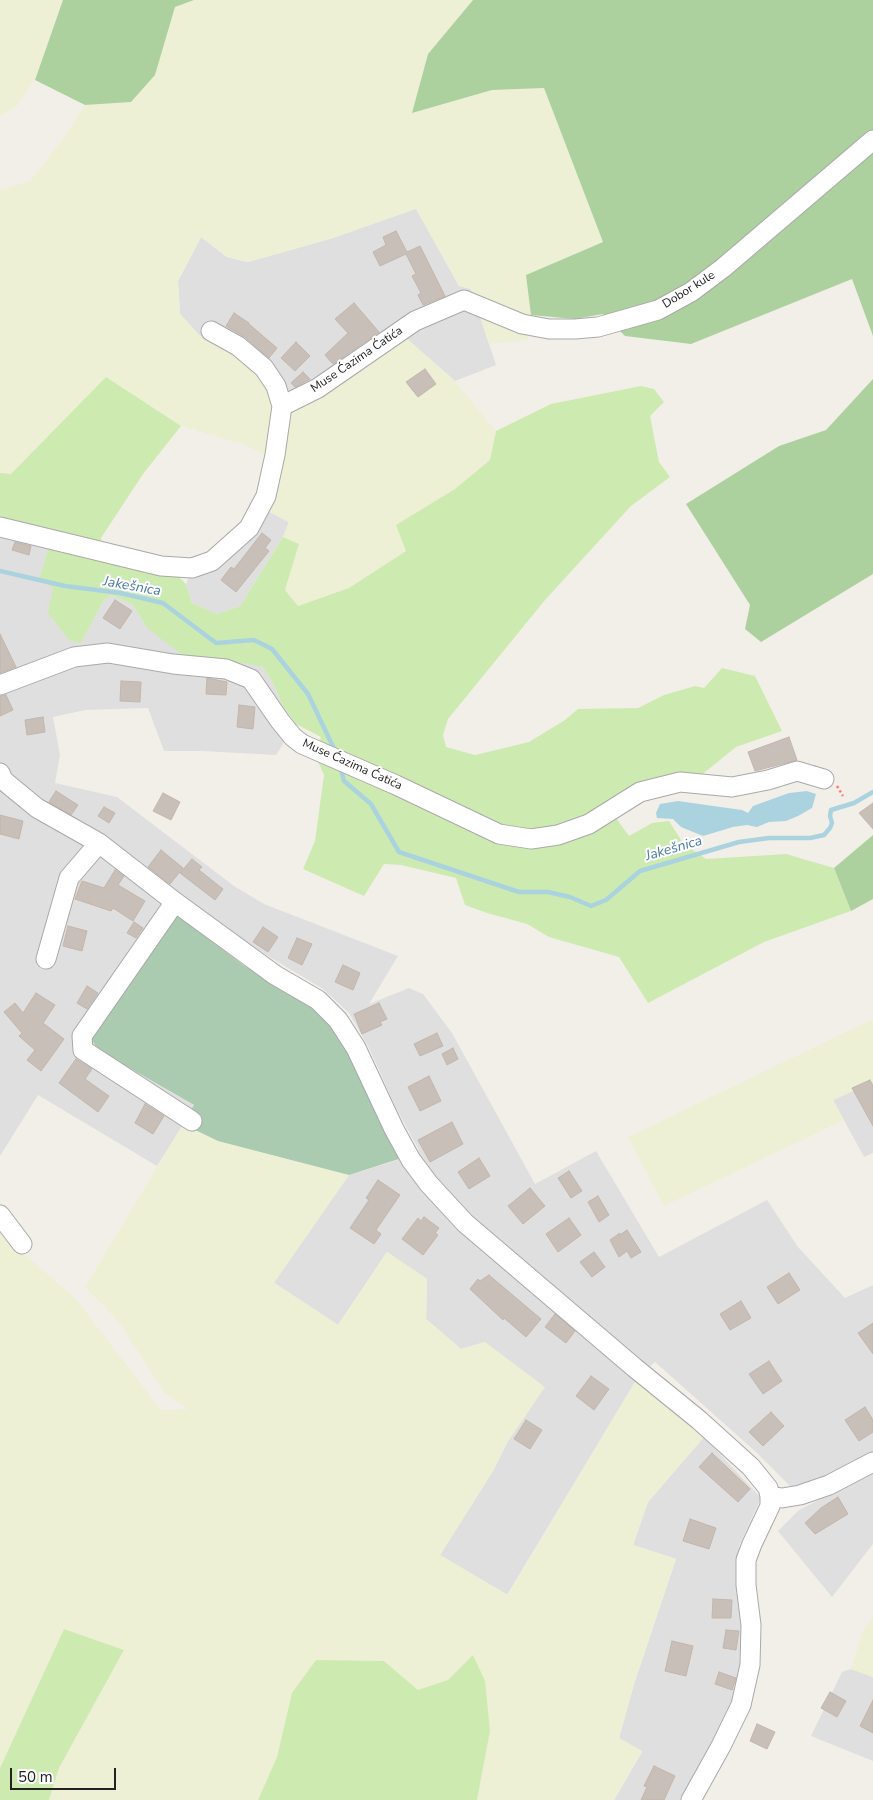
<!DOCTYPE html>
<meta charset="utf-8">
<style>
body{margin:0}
#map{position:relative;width:873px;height:1800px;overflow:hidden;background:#f2efe9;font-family:"Nunito Sans",sans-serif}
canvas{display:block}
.scale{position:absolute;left:10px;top:1768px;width:106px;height:22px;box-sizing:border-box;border:2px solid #222;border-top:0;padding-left:6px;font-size:15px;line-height:18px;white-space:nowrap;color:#222;-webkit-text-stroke:4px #fff;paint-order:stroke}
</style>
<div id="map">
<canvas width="873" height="1800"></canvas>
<div class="scale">50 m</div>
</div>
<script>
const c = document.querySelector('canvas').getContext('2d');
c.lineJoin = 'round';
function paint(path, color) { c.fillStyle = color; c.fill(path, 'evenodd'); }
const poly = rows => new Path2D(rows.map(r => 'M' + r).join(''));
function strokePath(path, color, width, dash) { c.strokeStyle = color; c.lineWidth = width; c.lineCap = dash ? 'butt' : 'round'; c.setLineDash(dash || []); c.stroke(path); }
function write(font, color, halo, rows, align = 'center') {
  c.font = font + ' "Nunito Sans",sans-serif'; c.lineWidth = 4; c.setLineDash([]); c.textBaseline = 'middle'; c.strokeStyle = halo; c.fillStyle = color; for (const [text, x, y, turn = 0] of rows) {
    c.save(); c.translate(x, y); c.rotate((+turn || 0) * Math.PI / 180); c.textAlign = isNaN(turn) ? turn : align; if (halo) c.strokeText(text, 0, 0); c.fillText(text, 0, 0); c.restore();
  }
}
const residential = poly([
 [416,208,459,286,471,289,496,365,455,381,404,337,298,409,267,392,255,372,226,348,199,335,180,314,178,281,201,237,227,257,248,262,333,238],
 [266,510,289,522,283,537,240,606,217,614,192,603,186,584,189,576],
 [0,520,49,546,53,588,81,643,104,600,112,595,133,605,147,628,263,667,273,683,283,706,296,724,276,755,202,751,164,751,148,708,85,710,53,717,60,755,55,783,117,797,234,886,264,904,398,956,369,1004,409,988,423,994,452,1033,535,1184,596,1151,659,1257,767,1200,798,1247,845,1298,873,1285,873,1453,795,1491,755,1451,655,1362,638,1377,507,1595,440,1555,493,1471,507,1443,485,1342,461,1349,426,1319,427,1279,387,1252,338,1325,273,1282,349,1175,395,1161,419,1150,396,1108,370,1050,349,1013,323,989,210,921,183,901,98,1050,195,1106,157,1166,38,1095,0,1156],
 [873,1082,873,1153,864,1157,833,1100],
 [704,1437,761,1498,739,1546,738,1575,746,1638,732,1720,683,1800,614,1800,642,1752,619,1738,634,1684,676,1559,633,1545,648,1502],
 [873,1473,873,1544,832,1597,778,1531,799,1510],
 [851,1669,873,1677,873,1761,811,1736,842,1672]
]);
const farmland = poly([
 [0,0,63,0,35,80,17,106,0,116],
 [194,0,473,0,428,54,413,112,492,90,544,88,603,242,526,275,531,315,528,340,489,344,471,289,459,286,416,209,333,238,248,262,227,257,201,237,178,281,180,314,199,335,226,348,255,372,267,392,298,408,404,336,455,381,496,431,490,460,455,489,406,551,349,588,298,606,285,590,299,544,283,537,289,522,266,510,278,485,283,465,245,445,181,426,106,377,11,475,0,473,0,190,30,181,63,139,85,105,131,102,155,75,175,7],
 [873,1019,873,1082,833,1100,844,1120,664,1206,628,1137],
 [183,1124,219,1141,349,1175,274,1283,338,1325,387,1252,427,1279,426,1319,461,1349,485,1342,545,1387,507,1443,493,1471,440,1555,508,1595,638,1377,704,1437,648,1502,633,1545,676,1559,634,1684,619,1738,642,1751,614,1800,477,1800,490,1731,473,1655,448,1680,418,1690,384,1661,292,1693,277,1757,258,1800,49,1800,59,1768,124,1650,64,1629,0,1768,0,1227,8,1238,30,1259,76,1299,161,1410,188,1409,164,1392,119,1322,85,1287],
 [873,1616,873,1677,851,1669,863,1630]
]);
const grass = poly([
 [106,377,181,426,143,474,101,538,103,560,179,577,186,584,192,603,217,614,240,606,283,537,299,544,285,590,298,606,349,588,406,551,396,525,455,489,490,460,496,431,551,404,641,386,654,389,664,402,650,416,659,462,670,477,631,506,545,600,448,719,443,735,446,747,475,755,529,742,565,720,578,709,638,708,664,695,695,686,704,688,722,668,755,676,782,731,736,747,699,777,608,807,629,836,652,823,669,821,683,843,706,859,786,854,834,868,851,911,764,942,648,1003,619,957,549,937,527,924,487,913,465,905,456,878,401,865,384,864,364,896,303,869,315,841,324,775,315,755,321,737,296,724,283,706,273,683,263,667,249,664,185,657,147,628,133,605,112,595,104,600,81,643,69,640,48,613,53,588,39,579,49,547,0,520,0,473,11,474],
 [64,1629,124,1650,59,1768,49,1800,0,1800,0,1768],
 [473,1655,485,1681,490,1731,477,1800,258,1800,277,1757,292,1693,316,1660,384,1661,418,1690,448,1680]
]);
const forest = poly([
 [63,0,194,0,175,7,155,75,131,102,85,105,35,80],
 [473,0,873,0,873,336,852,279,691,344,625,336,603,314,575,319,531,315,526,275,603,242,544,88,492,90,412,113,428,54],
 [873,379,873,574,761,642,745,629,750,605,686,504,779,446,826,430],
 [873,835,873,899,851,911,834,868]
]);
const cemetery = poly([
 [174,913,243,965,319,1011,348,1045,402,1158,349,1175,218,1141,183,1124,194,1105,98,1050,91,1038]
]);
const water = poly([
 [807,791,816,794,812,808,798,816,786,821,769,822,757,827,747,825,733,827,703,836,681,827,673,819,657,818,656,813,660,804,678,801,742,810,748,813,753,806,789,793]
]);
const stream = poly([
 [0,571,65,586,120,593,163,603,216,643,254,640,272,649,308,694,336,753],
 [341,769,344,781,371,804,399,852,519,892,548,892,570,897,591,906,606,900,640,871,739,842,769,838,810,838,824,835,830,828,832,823,830,816,831,810,854,803,873,792]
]);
const building = poly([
 [396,231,407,252,420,246,445,296,423,305,418,295,421,293,412,276,416,274,406,254,380,266,373,252,386,245,383,237,396,231],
 [354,303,379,332,333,364,325,355,348,333,335,319,354,303],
 [234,313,249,323,249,324,277,348,269,358,245,337,226,326,234,313],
 [296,342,310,356,295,371,281,358,296,342],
 [425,369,436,384,418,397,406,382,425,369],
 [303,372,310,379,295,387,291,383,303,372],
 [262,533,271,540,265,548,269,551,236,592,221,580,231,567,234,569,262,533],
 [15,542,31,546,29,555,12,550,15,542],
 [115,600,132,611,120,629,103,618,115,600],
 [0,634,16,667,0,673,0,634],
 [207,678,227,682,226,695,206,694,207,678],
 [121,681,141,682,140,702,120,701,121,681],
 [6,695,13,710,0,716,0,696,6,695],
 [239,705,255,707,253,729,237,727,239,705],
 [43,717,45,732,27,735,25,720,43,717],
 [789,737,797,760,755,771,748,752,789,737],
 [56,791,78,805,71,815,49,802,56,791],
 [163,793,180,802,171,820,153,811,163,793],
 [873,803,873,829,859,813,873,803],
 [104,807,115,813,109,823,98,816,104,807],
 [0,815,23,821,19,839,0,834,0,815],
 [161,850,183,868,170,884,148,867,161,850],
 [192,859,202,867,199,870,223,889,215,900,180,873,192,859],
 [115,870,124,876,118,885,145,901,133,921,113,908,111,911,75,899,82,881,104,888,115,870],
 [134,922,143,928,136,938,127,933,134,922],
 [68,926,87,931,82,951,63,946,68,926],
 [263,927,278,937,268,952,253,942,263,927],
 [297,938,312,944,302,965,288,958,297,938],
 [343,965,360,973,353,990,335,982,343,965],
 [87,986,98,993,87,1009,77,1003,87,986],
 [36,993,55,1005,43,1023,64,1039,41,1071,27,1060,35,1050,19,1036,22,1033,4,1012,15,1003,23,1013,36,993],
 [379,1003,387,1019,380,1022,382,1025,362,1034,354,1014,379,1003],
 [437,1033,443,1046,420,1056,414,1044,437,1033],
 [453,1048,458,1059,447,1065,442,1054,453,1048],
 [76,1059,92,1069,85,1079,109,1096,98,1112,59,1083,76,1059],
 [429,1076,441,1101,420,1111,408,1087,429,1076],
 [870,1080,873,1086,873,1126,852,1088,870,1080],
 [145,1104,164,1116,153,1134,135,1123,145,1104],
 [452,1122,463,1144,430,1162,418,1140,452,1122],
 [479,1158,490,1176,469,1189,458,1172,479,1158],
 [569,1171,582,1191,571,1198,558,1178,569,1171],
 [378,1180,400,1195,376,1230,381,1234,374,1244,350,1228,369,1200,366,1198,378,1180],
 [530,1188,545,1206,523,1224,508,1206,530,1188],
 [598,1196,609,1215,599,1222,588,1202,598,1196],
 [424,1217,439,1228,435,1233,438,1235,423,1255,402,1239,418,1218,421,1221,424,1217],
 [569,1218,581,1235,558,1252,546,1234,569,1218],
 [627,1230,641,1252,631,1258,627,1251,619,1257,610,1240,620,1233,620,1235,627,1230],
 [594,1252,605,1267,592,1277,580,1262,594,1252],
 [789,1273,800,1290,778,1304,767,1287,789,1273],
 [489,1275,541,1319,526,1337,504,1318,503,1320,470,1289,478,1279,480,1281,489,1275],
 [741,1301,751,1318,730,1330,720,1314,741,1301],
 [555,1314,575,1331,566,1343,545,1327,555,1314],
 [873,1323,873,1354,858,1333,873,1323],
 [769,1361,782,1381,763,1394,749,1374,769,1361],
 [591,1376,609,1389,594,1410,576,1396,591,1376],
 [865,1407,873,1420,873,1432,859,1441,845,1420,865,1407],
 [771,1412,784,1426,763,1446,749,1432,771,1412],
 [526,1420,542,1430,530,1449,514,1439,526,1420],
 [712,1453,750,1489,738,1502,699,1467,712,1453],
 [838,1497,848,1514,815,1534,805,1523,821,1508,838,1497],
 [690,1519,716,1528,709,1549,683,1541,690,1519],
 [713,1599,732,1600,731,1618,712,1618,713,1599],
 [726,1630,739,1631,736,1650,723,1648,726,1630],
 [672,1641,693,1646,686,1676,665,1671,672,1641],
 [719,1672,736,1678,732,1690,715,1684,719,1672],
 [830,1692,846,1701,837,1717,821,1708,830,1692],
 [873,1700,873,1733,860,1726,873,1700],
 [757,1724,775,1732,767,1749,750,1741,757,1724],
 [654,1766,675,1776,664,1800,641,1800,647,1787,644,1786,654,1766]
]);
const path = poly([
 [837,786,843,796]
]);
const minor = poly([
 [211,331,238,346,264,368,276,386,282,406],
 [0,527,161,566,192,568,212,561,249,528,266,496,275,455,282,406,318,388,415,321,464,300,522,324,549,329,575,329,598,327,658,310,691,292,723,268,873,140],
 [0,685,74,657,108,653,173,664,226,669,251,679,280,721,293,737,302,744,396,785,499,834,531,839,558,835,589,824,640,792,680,782,732,787,768,780,797,771,824,779],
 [0,773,3,780,37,808,99,843,175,902,275,975,318,1000,338,1020,356,1048,394,1129,411,1160,429,1184,465,1223,635,1368,699,1420,751,1467,768,1488,770,1496,770,1506,752,1544,746,1560,746,1585,751,1625,750,1665,741,1705,721,1746,691,1800],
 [175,902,82,1036,83,1050,192,1121],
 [46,959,69,878,99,843],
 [0,1215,22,1244],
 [770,1496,782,1498,800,1495,829,1485,873,1462]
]);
const streetNames = [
 ["Dobor kule",689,290,-32],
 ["Muse Ćazima Ćatića",357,360,-34],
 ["Muse Ćazima Ćatića",352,765,24]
];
const waterNames = [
 ["Jakešnica",132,587,10],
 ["Jakešnica",674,849,-16]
];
paint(residential, '#e0dfdf');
paint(farmland, '#eef0d5');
paint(grass, '#cdebb0');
paint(forest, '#add19e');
paint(cemetery, '#aacbaf');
paint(water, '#aad3df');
strokePath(stream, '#aad3df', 4.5);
paint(building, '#c7bfb8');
strokePath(building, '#c4b6ab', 1);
strokePath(minor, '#a9a9a9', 21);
strokePath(path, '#fa8072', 2.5, [2.5, 2.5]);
strokePath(minor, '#fff', 19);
write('12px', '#222', '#fff', streetNames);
write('italic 14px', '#4a7aab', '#fff', waterNames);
</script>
